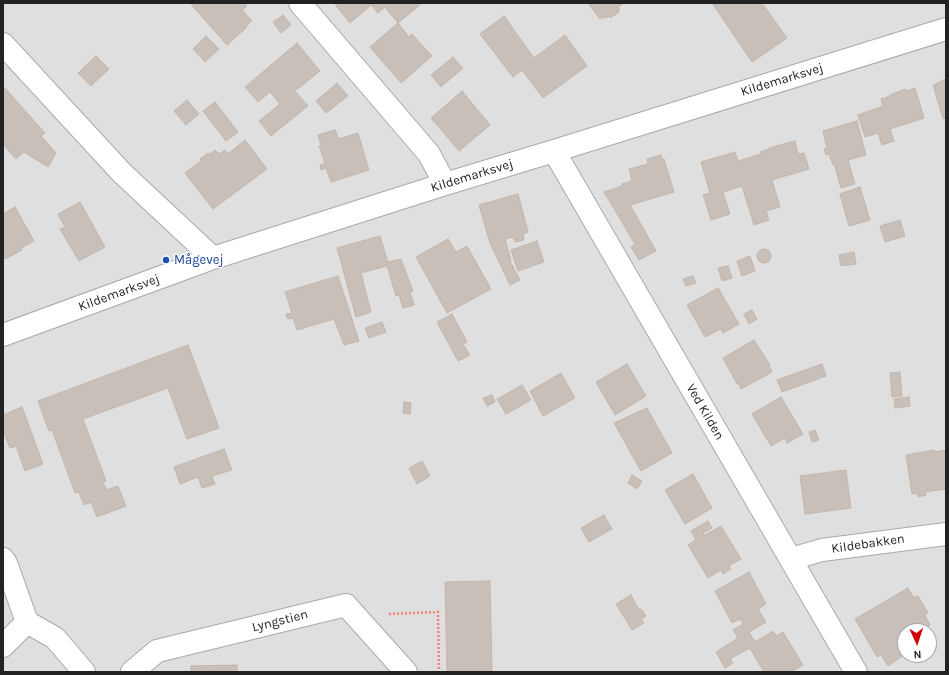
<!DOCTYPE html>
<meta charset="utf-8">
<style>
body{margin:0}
#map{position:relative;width:949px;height:675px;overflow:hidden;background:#f2efe9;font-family:Karla,sans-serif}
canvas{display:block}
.frame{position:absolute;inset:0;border:4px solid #222;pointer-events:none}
.north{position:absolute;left:897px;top:623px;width:40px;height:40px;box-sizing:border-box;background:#fff;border:1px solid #a7a7a7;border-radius:50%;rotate:177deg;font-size:11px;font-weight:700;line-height:16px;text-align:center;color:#222}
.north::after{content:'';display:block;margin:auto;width:14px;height:18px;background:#d40000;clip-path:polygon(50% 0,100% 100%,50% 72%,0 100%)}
</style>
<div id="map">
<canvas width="949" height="675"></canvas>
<div class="frame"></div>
<div class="north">N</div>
</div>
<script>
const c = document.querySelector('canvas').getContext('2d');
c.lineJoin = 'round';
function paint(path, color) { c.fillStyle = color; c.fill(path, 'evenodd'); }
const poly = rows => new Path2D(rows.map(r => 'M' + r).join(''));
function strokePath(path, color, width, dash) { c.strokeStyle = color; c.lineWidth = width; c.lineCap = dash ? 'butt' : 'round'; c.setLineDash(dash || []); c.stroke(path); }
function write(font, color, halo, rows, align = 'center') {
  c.font = font + ' Karla,sans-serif'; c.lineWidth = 3; c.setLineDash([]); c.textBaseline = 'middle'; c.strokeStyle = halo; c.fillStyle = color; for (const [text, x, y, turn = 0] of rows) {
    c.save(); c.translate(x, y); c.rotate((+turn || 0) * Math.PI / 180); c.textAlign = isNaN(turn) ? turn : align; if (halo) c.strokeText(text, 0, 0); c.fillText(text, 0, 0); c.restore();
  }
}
const residential = poly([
 [3,3,946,3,946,672,3,672],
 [905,631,929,631,929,655,905,655]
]);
const building = poly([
 [190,3,244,3,247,6,242,10,252,21,246,26,247,27,227,45,190,3],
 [334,3,422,3,398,23,385,7,378,13,371,5,350,23,334,3],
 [588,3,624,3,618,7,620,9,618,10,619,12,610,18,609,16,606,18,604,17,600,19,588,3],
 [712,3,762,3,787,38,752,62,712,3],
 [283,15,291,25,281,33,273,22,283,15],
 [504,16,534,58,565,35,587,66,543,98,522,70,513,77,480,34,504,16],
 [398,23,409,37,412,34,432,56,401,83,370,47,398,23],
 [206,36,219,49,205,62,193,49,206,36],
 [297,43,320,71,295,91,308,106,271,136,259,121,280,104,270,92,258,102,245,87,297,43],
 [96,56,109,69,91,86,78,73,96,56],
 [453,57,463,68,441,87,431,75,453,57],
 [946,79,946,118,943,119,933,85,946,79],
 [337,83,348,96,326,113,316,101,337,83],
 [3,86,45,133,41,136,56,153,48,167,24,152,16,159,3,144,3,86],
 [915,88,924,118,890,129,894,141,882,145,878,133,865,137,858,115,883,106,881,99,890,96,890,95,905,89,906,91,915,88],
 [462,91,490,125,459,151,431,118,462,91],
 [187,100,199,114,186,125,174,111,187,100],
 [215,102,238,132,226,141,203,111,215,102],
 [857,121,866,155,848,160,855,184,841,188,834,164,833,165,829,154,826,155,824,149,827,148,823,131,857,121],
 [335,130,339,139,358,133,369,170,331,182,326,168,321,170,320,165,325,163,319,146,321,145,318,135,335,130],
 [245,140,267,169,213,209,185,173,201,161,200,159,208,153,209,155,215,150,219,154,225,150,228,154,245,140],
 [795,141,798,154,804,153,809,169,772,180,780,207,766,211,769,220,754,225,742,186,723,192,730,214,711,220,703,195,710,193,701,162,735,152,738,161,761,154,760,152,769,149,769,148,795,141],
 [661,155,662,160,664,159,674,192,630,205,656,251,639,260,631,247,635,244,604,192,622,186,622,184,632,181,629,169,648,164,647,159,661,155],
 [860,187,870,220,849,226,840,194,860,187],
 [518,194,528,232,523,234,524,240,515,242,513,237,505,239,511,260,510,261,520,280,510,285,490,243,479,205,518,194],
 [80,202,105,247,79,261,60,229,65,227,58,214,80,202],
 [15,207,34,241,21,248,22,250,5,259,4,257,3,258,3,214,15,207],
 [900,220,905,236,885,242,880,226,900,220],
 [380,236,388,262,401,259,413,291,410,292,414,305,403,308,399,295,396,296,387,266,361,273,371,312,356,317,337,248,380,236],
 [448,239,456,252,467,246,491,289,447,313,416,257,448,239],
 [537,241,544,262,518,271,511,250,537,241],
 '757 256a7 7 0 1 1 14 0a7 7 0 1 1-14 0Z',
 [854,252,856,264,841,266,839,255,854,252],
 [750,256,755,271,742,276,737,261,750,256],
 [728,266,732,278,722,281,718,268,728,266],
 [338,276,359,341,344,345,334,319,297,330,293,318,288,319,286,314,292,313,285,292,338,276],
 [693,276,696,283,686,286,683,279,693,276],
 [718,288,739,324,723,333,721,329,705,337,687,305,718,288],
 [752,310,757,319,749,324,744,314,752,310],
 [452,314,467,342,463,344,470,355,458,361,437,322,452,314],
 [382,322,386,332,369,338,365,328,382,322],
 [754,340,770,365,769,366,772,372,741,389,738,383,737,384,723,358,754,340],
 [188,345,219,428,187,439,168,388,83,419,106,481,103,482,106,490,118,486,126,506,97,517,91,502,84,505,79,492,75,493,52,430,49,431,38,401,188,345],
 [627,364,646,396,615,415,596,382,627,364],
 [822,364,826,376,782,392,777,380,822,364],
 [900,372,902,396,892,397,890,373,900,372],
 [561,373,575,398,543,416,530,391,561,373],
 [522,385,531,400,506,414,497,399,522,385],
 [492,395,495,402,487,406,483,398,492,395],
 [781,397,803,434,787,443,785,438,771,446,752,414,781,397],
 [909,397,910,406,895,408,894,399,909,397],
 [404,402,411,403,410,414,403,413,404,402],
 [22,407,43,464,25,471,16,446,10,448,3,431,3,415,22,407],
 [647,408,672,453,641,471,614,423,647,408],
 [815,430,819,440,812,442,809,432,815,430],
 [224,449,232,470,212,476,215,484,202,488,198,477,180,484,174,467,224,449],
 [934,450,934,452,946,450,946,489,925,492,926,495,918,497,917,493,912,494,906,455,934,450],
 [422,461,430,476,417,484,409,468,422,461],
 [846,470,851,508,805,514,800,476,846,470],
 [693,474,712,508,685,524,665,490,693,474],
 [632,475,642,481,637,489,628,483,632,475],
 [604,515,612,529,589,542,581,528,604,515],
 [708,521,712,528,703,533,705,535,721,526,741,559,729,566,731,569,723,574,721,570,708,578,688,545,696,540,691,531,708,521],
 [749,572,766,604,758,609,766,622,749,632,755,642,773,631,776,636,783,632,803,665,791,672,764,672,750,648,730,659,733,663,725,668,716,652,738,638,733,630,743,624,740,619,732,623,715,591,749,572],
 [490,581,492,672,447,672,445,582,490,581],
 [908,588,914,598,918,596,928,613,925,615,930,625,921,631,905,631,905,654,888,666,881,655,877,657,855,619,908,588],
 [631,595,639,610,641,609,646,616,641,619,644,623,632,630,616,604,631,595],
 [237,665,237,672,191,672,191,666,237,665]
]);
const path = poly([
 [389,614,438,612,439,672]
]);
const minor = poly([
 [300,3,429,154,445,184],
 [3,44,122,173,213,258],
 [554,151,856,672],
 [3,335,213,258,445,184,554,151,946,29],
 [3,559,6,563,27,622,55,638,84,672],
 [791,559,822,550,946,534],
 [3,646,27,622],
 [132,672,157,651,346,605,406,672]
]);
const markers = [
 [166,260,4,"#1a4fb4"]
];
const streetNames = [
 ["Kildemarksvej",782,80,-17],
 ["Kildemarksvej",472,176,-17],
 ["Kildemarksvej",119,293,-20],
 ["Ved Kilden",705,412,60],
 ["Kildebakken",868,544,-8],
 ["Lyngstien",280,621,-14]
];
const transitNames = [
 ["Mågevej",174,260]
];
paint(residential, '#e0dfdf');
paint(building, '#c7bfb8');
strokePath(building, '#c4b6ab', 1);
strokePath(minor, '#a9a9a9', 24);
strokePath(path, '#fa8072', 2.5, [2, 2]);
strokePath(minor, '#fff', 22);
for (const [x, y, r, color] of markers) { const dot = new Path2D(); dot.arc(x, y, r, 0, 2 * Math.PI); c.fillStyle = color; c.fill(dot); strokePath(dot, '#fff', 1.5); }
write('13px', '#222', '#fff', streetNames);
write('13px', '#164399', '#fff', transitNames, 'left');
</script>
